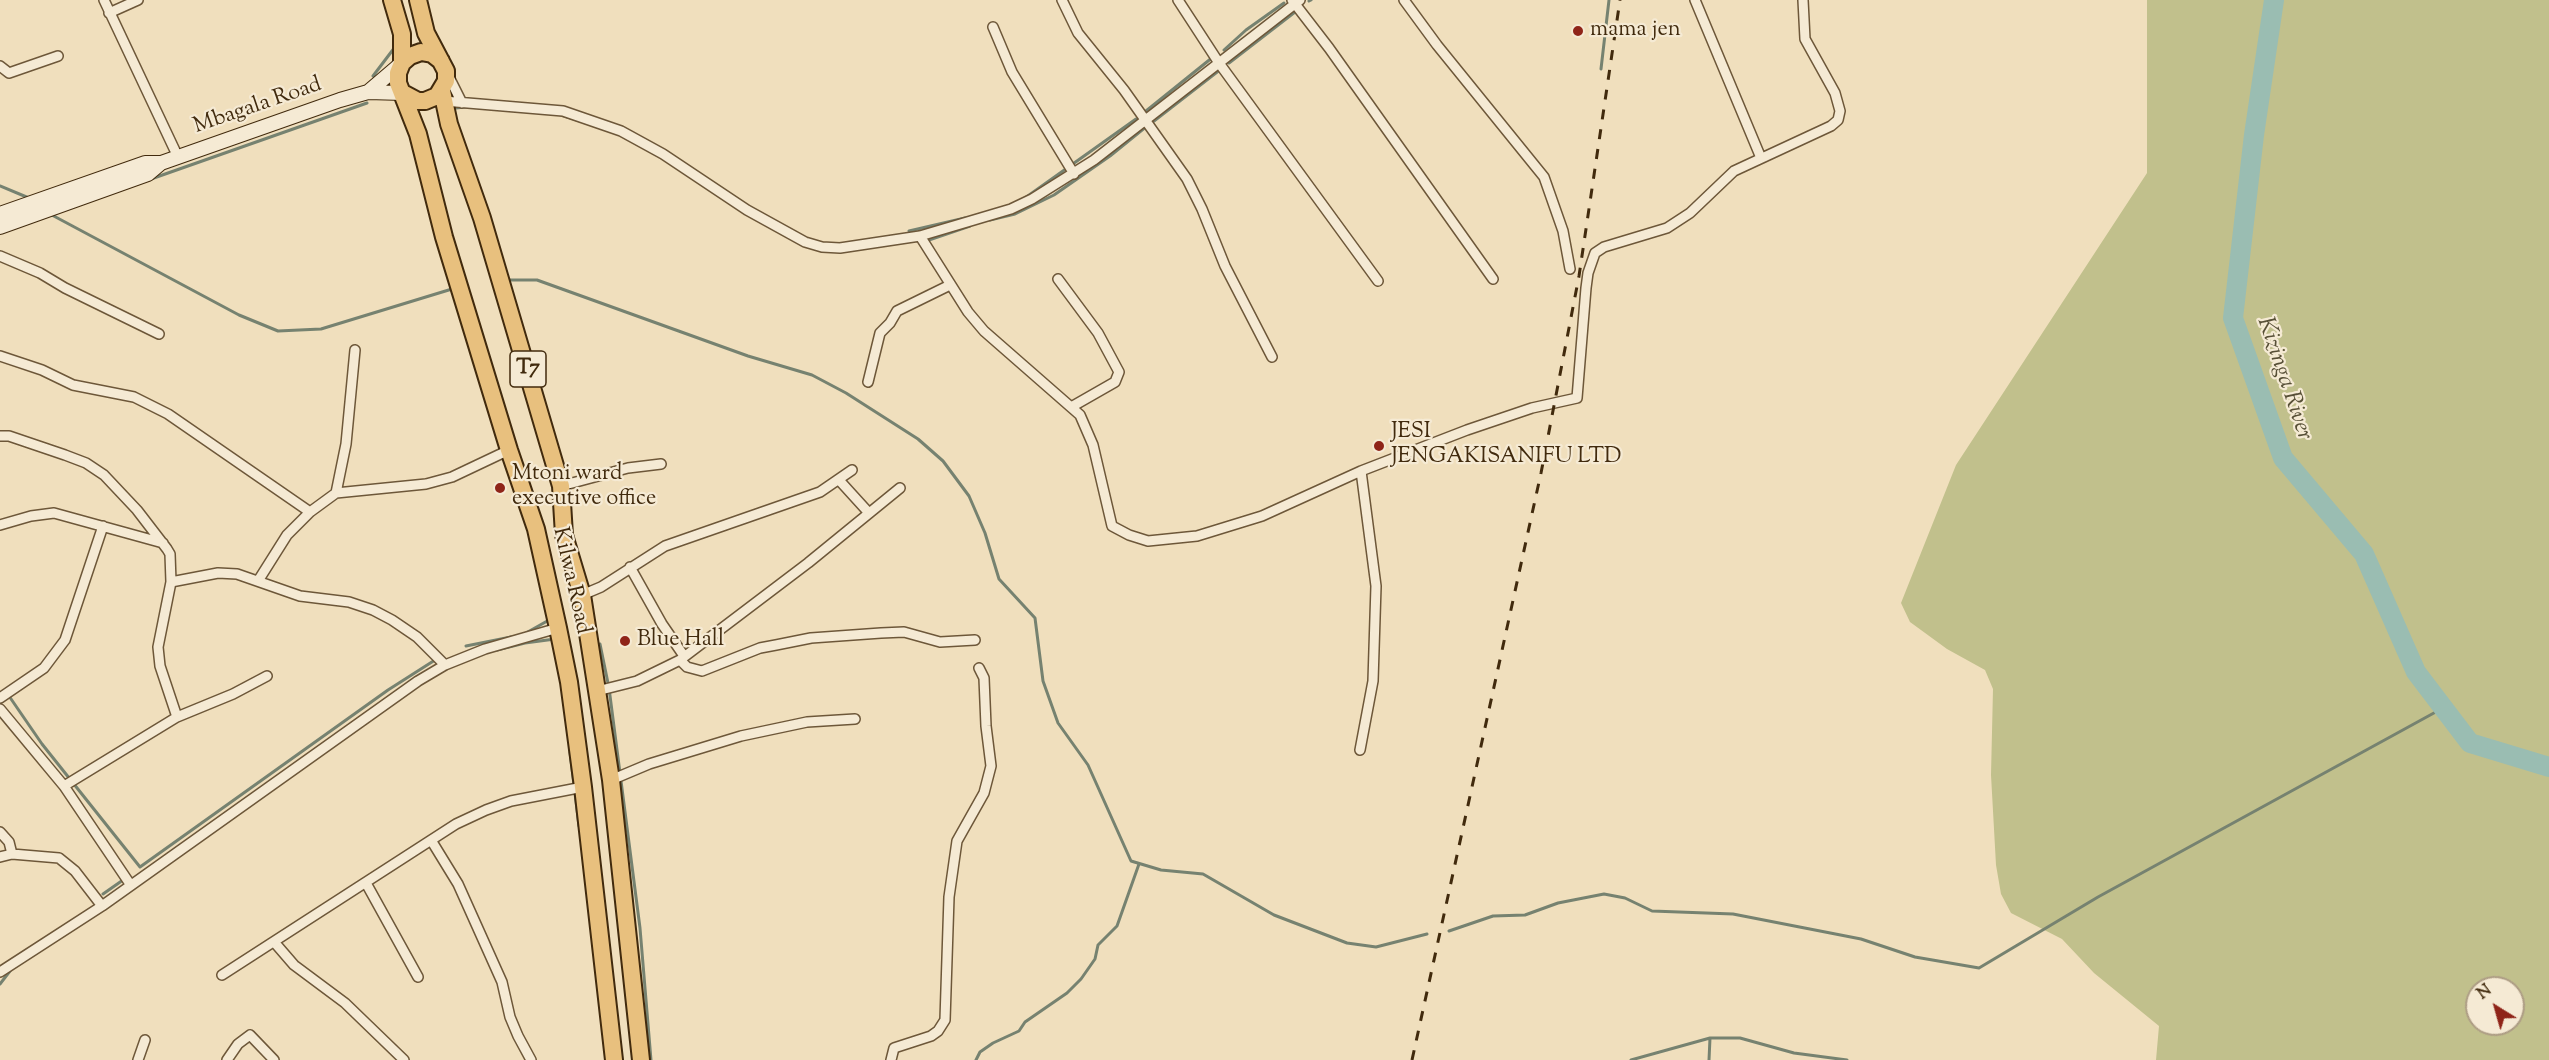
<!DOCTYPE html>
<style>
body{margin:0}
#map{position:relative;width:2549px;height:1060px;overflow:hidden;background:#f0dfbd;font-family:"Sorts Mill Goudy",serif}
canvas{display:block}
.north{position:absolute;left:2465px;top:976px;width:60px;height:60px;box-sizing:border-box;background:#f5ead4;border:2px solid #ad9d84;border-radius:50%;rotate:323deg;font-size:16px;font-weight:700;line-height:24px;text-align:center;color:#412a0d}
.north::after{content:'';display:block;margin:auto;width:21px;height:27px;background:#8f2418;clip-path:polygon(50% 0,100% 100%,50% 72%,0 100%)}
</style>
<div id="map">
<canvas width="2549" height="1060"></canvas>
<div class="north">N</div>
</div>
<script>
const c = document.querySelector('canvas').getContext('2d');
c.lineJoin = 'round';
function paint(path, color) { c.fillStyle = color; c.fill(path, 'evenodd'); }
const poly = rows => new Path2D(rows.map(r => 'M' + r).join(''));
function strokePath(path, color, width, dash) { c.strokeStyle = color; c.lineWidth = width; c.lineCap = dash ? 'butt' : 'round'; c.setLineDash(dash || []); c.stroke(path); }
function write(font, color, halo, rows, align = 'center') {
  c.font = font + ' "Sorts Mill Goudy",serif'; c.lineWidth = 4.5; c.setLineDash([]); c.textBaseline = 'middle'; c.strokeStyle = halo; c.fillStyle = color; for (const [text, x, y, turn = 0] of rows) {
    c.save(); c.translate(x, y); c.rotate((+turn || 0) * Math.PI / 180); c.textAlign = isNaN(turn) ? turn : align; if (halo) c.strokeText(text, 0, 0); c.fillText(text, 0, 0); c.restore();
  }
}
const green = poly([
 [2147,0,2549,0,2549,1060,2156,1060,2159,1026,2094,973,2062,939,2011,913,2001,894,1996,865,1991,775,1993,689,1985,670,1947,649,1910,622,1901,603,1956,465,2147,173],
 [2477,988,2513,988,2513,1024,2477,1024]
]);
const stream = poly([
 [1309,1,1311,0],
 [1224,50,1246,30,1284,3],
 [1229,63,1295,12],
 [1601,69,1609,0],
 [373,76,395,47],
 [456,108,465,107],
 [1146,111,1213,57],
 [558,114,580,121],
 [1154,121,1221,69],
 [151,179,367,103],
 [0,186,29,198],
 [1025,198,1136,119],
 [50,214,239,315,278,331,321,329,452,289],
 [990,220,1015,214,1054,195,1110,156,1147,126],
 [909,231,965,218],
 [926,241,970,226],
 [506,280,537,280,748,356,812,375,846,393,918,439,943,461,969,496,985,533,999,579,1035,618,1043,681,1058,723,1088,765,1131,861,1161,870,1203,874,1274,915,1347,943,1376,947,1427,934],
 [526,633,549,620],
 [600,644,609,688,640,928,651,1060],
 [466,646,511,637],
 [497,650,525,643,555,639],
 [9,696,42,744,140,867,388,690,435,660],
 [570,752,579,826],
 [103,894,123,880],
 [1449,931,1493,916,1525,915,1558,903,1604,894,1625,898,1652,911,1733,914,1861,939,1915,957,1979,968,2098,897,2443,708],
 [0,984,10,971],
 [976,1060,980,1052,993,1043,1019,1031,1025,1022,1067,993,1081,979,1095,959,1098,945,1117,926,1139,864],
 [1631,1060,1710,1038,1740,1038,1794,1053,1847,1060],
 [1709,1060,1710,1038]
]);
const river = poly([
 [2274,0,2254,135,2233,318,2283,458,2364,554,2416,672,2470,743,2549,767]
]);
const street = poly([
 [104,0,178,157],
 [1062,0,1078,33,1124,90,1187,179,1202,209,1225,266,1272,357],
 [1178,0,1219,63,1378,281],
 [1292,0,1329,48,1493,279],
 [1404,0,1437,45,1544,177,1563,231,1570,269],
 [1695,0,1761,158],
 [109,13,138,0],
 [993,27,1012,72,1074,174],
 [0,66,9,73,58,56],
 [448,75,462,103],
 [444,101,563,111,621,131,663,154,747,210,805,242,822,247,840,248,920,236,1011,209,1032,199,1094,160,1300,0],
 [920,236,968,312,984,331,1080,415,1093,445,1112,526,1129,535,1148,541,1197,536,1262,516,1361,471,1467,430,1532,408,1577,398,1586,288,1588,273,1595,253,1604,247,1667,228,1690,213,1734,171,1831,126,1838,120,1840,111,1835,93,1805,39,1803,0],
 [0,256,40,273,65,288,159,334],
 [1058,279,1098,333,1119,372,1115,382,1073,406],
 [0,356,42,370,73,385,134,397,168,414,310,512],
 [868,382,880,333,890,323,897,311,950,285],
 [0,436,9,436,65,455,86,463,104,475,137,510,167,549,170,554,171,582,158,647,160,666,177,717],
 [839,480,869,513],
 [561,486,628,468,661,464],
 [336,493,346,444,355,350],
 [0,525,31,516,54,513,163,543],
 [630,567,662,624,684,656],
 [258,581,287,535,310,512,336,493,426,484,452,477,509,450],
 [171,582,218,573,237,574,300,596,349,602,373,610,392,620,417,637,445,665],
 [582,595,601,587,665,546,820,492,852,470],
 [680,660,687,667,702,671,760,648,776,645,811,638,881,633,904,632,940,642,975,640],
 [597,691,637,681,680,660,808,563,900,488],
 [0,698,44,668,65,640,103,526],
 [0,709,64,786,130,884],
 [1360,750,1373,681,1376,586,1361,471],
 [611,780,649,764,741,736,807,722,855,719],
 [64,786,177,717,233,694,267,676],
 [0,832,9,842,12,854],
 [431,840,458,884,502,982,510,1017,518,1036,531,1060],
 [0,857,12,854,59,858,75,871,102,906],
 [366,883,418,977],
 [275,943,294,965,345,1003,404,1060],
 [0,972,102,906,418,681,445,665,485,649,558,628],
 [222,975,456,824,486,810,511,801,583,787],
 [138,1060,145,1040],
 [227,1060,238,1044,250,1035,274,1060],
 [891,1060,894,1048,931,1036,938,1031,945,1020,949,897,957,841,984,793,991,766,986,726,984,678,979,668]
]);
const secondary = poly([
 [368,92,402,63],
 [0,214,145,163,161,163,340,100,368,92,403,93],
 [0,227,148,174,161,163]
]);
const highway = poly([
 [392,0,402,34,402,63],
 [441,61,432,54,421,52,410,56,402,63,398,73,398,83,418,134,444,237,509,450,536,529,558,628,569,682,583,787,614,1060],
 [442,91,449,124,482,218,561,486,564,535,582,595,611,780,641,1060],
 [403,93,418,101,425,101,437,96,446,81,446,71,426,33,418,0]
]);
const rail = poly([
 [1412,1060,1541,473,1579,276,1620,0]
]);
const markers = [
 [1578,31,6,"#8f2418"],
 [1379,446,6,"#8f2418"],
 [500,488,6,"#8f2418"],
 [625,641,6,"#8f2418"]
];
const shields = [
 [528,369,36]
];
const shieldNames = [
 ["T7",528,369]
];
const poiNames = [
 ["mama jen",1590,31],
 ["JESI",1391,433],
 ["JENGAKISANIFU LTD",1391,458],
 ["Mtoni ward",512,475],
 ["executive office",512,500],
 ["Blue Hall",637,641]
];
const streetNames = [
 ["Mbagala Road",258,107,-19],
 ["Kilwa Road",570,581,77]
];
const waterNames = [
 ["Kizinga River",2283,379,71]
];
paint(green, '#c1c08c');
strokePath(stream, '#768270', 3);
strokePath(river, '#9abdb2', 20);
strokePath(street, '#6d5739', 12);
strokePath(secondary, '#412a0d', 16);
strokePath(highway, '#412a0d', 20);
strokePath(street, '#f5ead4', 9);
strokePath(secondary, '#f5ead4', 14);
strokePath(highway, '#e8c07e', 16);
strokePath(rail, '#412a0d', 3, [10, 10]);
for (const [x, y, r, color] of markers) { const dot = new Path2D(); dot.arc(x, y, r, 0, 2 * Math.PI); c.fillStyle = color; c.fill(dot); strokePath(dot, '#f5ead4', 2); }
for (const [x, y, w] of shields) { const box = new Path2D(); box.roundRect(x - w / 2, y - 18, w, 36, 4.5); c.fillStyle = '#f5ead4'; c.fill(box); strokePath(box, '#412a0d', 1.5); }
write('bold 21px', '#412a0d', null, shieldNames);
write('22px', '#412a0d', '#f5ead4', poiNames, 'left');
write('22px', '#412a0d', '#f5ead4', streetNames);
write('italic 24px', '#574f36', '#f5ead4', waterNames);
</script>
